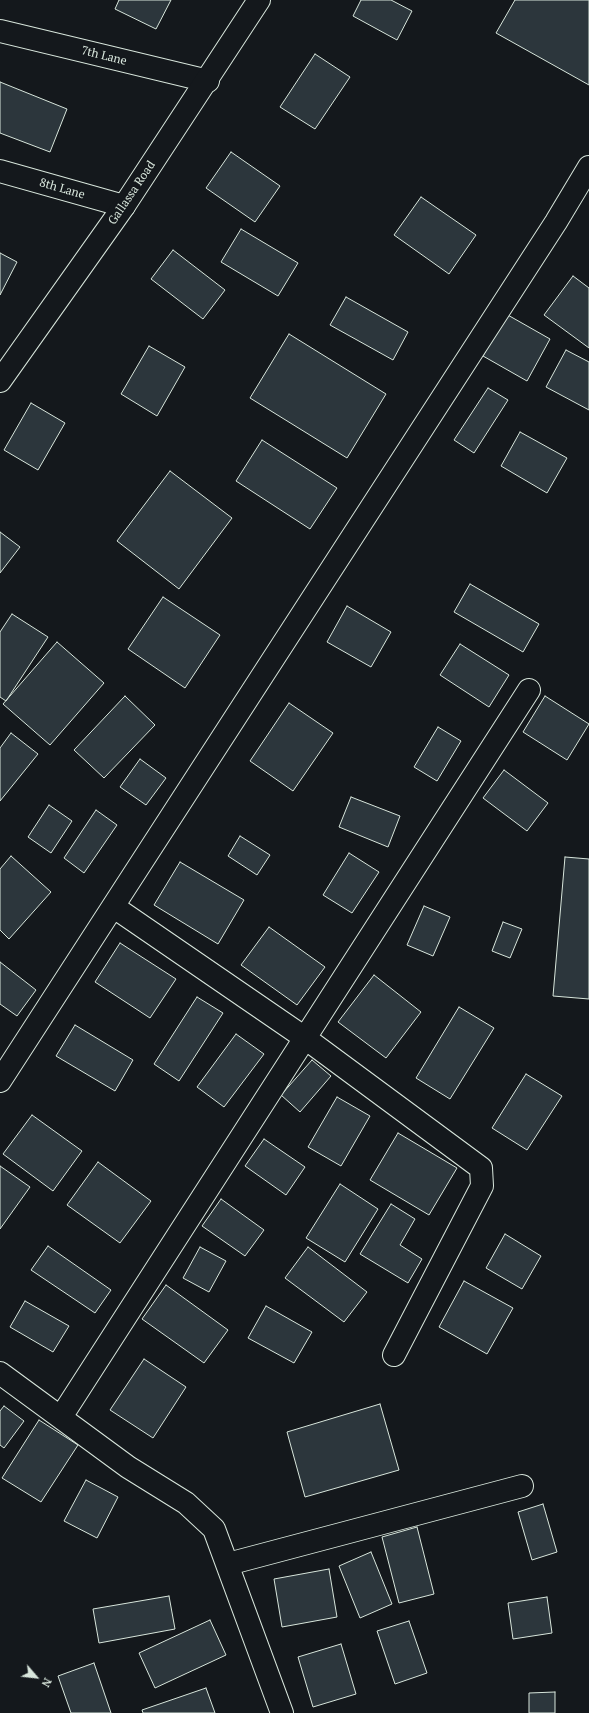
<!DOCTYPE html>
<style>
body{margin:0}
#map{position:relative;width:589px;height:1713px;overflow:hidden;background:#14181c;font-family:"PT Serif",serif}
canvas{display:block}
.north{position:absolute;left:16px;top:1657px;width:40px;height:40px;-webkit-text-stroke:3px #14181c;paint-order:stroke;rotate:118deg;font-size:11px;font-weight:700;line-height:16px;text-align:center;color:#d8e6dc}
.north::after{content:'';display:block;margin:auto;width:14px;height:18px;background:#d8e6dc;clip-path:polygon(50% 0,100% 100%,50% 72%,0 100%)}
</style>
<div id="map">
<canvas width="589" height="1713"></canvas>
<div class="north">N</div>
</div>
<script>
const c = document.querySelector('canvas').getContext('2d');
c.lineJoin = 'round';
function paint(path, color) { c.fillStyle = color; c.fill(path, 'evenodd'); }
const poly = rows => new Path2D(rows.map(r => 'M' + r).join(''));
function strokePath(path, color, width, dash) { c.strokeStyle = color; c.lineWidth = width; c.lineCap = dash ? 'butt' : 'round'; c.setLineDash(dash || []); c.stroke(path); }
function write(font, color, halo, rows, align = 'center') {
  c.font = font + ' "PT Serif",serif'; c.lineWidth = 3; c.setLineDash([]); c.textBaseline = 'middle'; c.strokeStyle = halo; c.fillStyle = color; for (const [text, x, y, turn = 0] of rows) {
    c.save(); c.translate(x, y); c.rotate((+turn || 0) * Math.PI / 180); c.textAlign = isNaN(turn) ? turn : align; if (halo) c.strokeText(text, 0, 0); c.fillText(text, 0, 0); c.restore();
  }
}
const building = poly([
 [119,0,171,0,156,29,115,9,119,0],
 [361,0,391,0,412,11,397,40,353,16,361,0],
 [515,0,589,0,589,85,496,33,515,0],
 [315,54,350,77,315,129,280,107,315,54],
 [0,82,67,109,50,152,0,133,0,82],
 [231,152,280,186,255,222,206,188,231,152],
 [421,197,476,235,449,274,394,235,421,197],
 [241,229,298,263,278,296,221,262,241,229],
 [173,250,225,290,203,319,151,279,173,250],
 [0,253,17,262,0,295,0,253],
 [573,276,589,288,589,348,544,315,573,276],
 [346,297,408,332,393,360,330,325,346,297],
 [506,314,550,339,527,381,483,356,506,314],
 [289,334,386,394,347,458,250,398,289,334],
 [149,346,185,367,157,416,121,394,149,346],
 [566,350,589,362,589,410,546,387,566,350],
 [488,388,508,400,474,453,454,440,488,388],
 [31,403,65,423,38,470,4,450,31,403],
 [520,432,567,458,547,493,501,466,520,432],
 [262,440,337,488,310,529,236,481,262,440],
 [170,471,232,518,179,589,117,541,170,471],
 [0,532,20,547,0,573,0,532],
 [470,584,539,624,523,652,454,612,470,584],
 [163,597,220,635,185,688,128,649,163,597],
 [347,606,391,632,371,667,327,642,347,606],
 [12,614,48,637,6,701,0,697,0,632,12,614],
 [57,642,104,683,50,745,3,704,57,642],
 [460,644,509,675,489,707,440,675,460,644],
 [125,696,155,725,104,778,74,750,125,696],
 [545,696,589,724,567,760,523,732,545,696],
 [289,703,333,733,293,791,250,761,289,703],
 [438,727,461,741,437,781,414,767,438,727],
 [11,733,38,754,0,801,0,748,11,733],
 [140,759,166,778,146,805,120,787,140,759],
 [504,770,548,803,527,831,483,798,504,770],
 [351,797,400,816,388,847,339,827,351,797],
 [49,805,72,821,51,853,28,837,49,805],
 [96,810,117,825,84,873,64,858,96,810],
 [240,836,270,855,257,875,228,856,240,836],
 [349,853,379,872,352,913,323,895,349,853],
 [11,856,51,892,9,939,0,930,0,869,11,856],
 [565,857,589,859,589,999,553,996,565,857],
 [180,862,244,900,218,944,154,905,180,862],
 [424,906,450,917,433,956,407,945,424,906],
 [503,922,522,929,510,958,492,951,503,922],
 [269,927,325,967,297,1005,241,965,269,927],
 [120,943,176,979,150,1018,95,982,120,943],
 [0,962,36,990,17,1016,0,1004,0,962],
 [374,975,421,1012,386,1058,338,1022,374,975],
 [197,997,223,1013,179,1081,154,1064,197,997],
 [459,1007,494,1028,450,1099,416,1078,459,1007],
 [75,1025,133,1060,115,1091,56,1056,75,1025],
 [236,1034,264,1054,224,1107,197,1087,236,1034],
 [312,1060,331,1076,300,1112,281,1095,312,1060],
 [526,1074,562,1096,527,1150,492,1128,526,1074],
 [337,1097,370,1116,341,1166,308,1147,337,1097],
 [32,1115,82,1151,53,1191,3,1154,32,1115],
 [398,1133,457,1168,429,1215,370,1180,398,1133],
 [264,1139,305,1167,286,1195,245,1166,264,1139],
 [98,1162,151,1201,120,1243,67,1205,98,1162],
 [0,1166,30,1187,0,1229,0,1166],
 [340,1184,378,1209,345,1262,306,1238,340,1184],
 [221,1199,264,1230,245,1256,202,1226,221,1199],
 [391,1204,415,1219,400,1245,422,1259,408,1283,360,1254,391,1204],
 [505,1234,541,1256,522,1289,486,1268,505,1234],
 [48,1246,111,1290,95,1313,31,1270,48,1246],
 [200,1247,226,1261,209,1292,183,1278,200,1247],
 [308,1247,367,1292,344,1322,285,1278,308,1247],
 [464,1281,513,1308,487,1354,439,1327,464,1281],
 [166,1285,228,1330,204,1363,142,1319,166,1285],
 [25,1301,69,1326,53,1352,10,1327,25,1301],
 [266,1306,312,1332,294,1363,248,1338,266,1306],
 [144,1359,186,1387,153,1438,110,1410,144,1359],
 [380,1404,399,1470,305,1497,287,1432,380,1404],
 [4,1406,24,1421,4,1448,0,1445,0,1411,4,1406],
 [39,1420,78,1445,41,1502,2,1478,39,1420],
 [86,1480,118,1497,97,1538,64,1521,86,1480],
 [543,1504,557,1552,532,1560,518,1512,543,1504],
 [417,1527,434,1594,399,1603,382,1537,417,1527],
 [371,1552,392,1604,360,1618,339,1566,371,1552],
 [329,1569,337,1617,282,1627,274,1579,329,1569],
 [169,1596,175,1629,99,1643,93,1609,169,1596],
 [547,1597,552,1633,513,1639,508,1603,547,1597],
 [210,1620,226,1655,155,1688,139,1653,210,1620],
 [409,1621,427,1673,395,1684,377,1631,409,1621],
 [341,1644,356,1694,313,1707,298,1657,341,1644],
 [94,1663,111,1713,71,1713,58,1676,94,1663],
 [206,1688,215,1713,143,1713,142,1710,206,1688],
 [555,1692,555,1713,529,1713,529,1693,555,1692]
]);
const minor = poly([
 [0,31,208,81],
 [0,171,124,206],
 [114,907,305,1038,481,1168,482,1186,394,1355],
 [0,1081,556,222,589,167],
 [0,1373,128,1467,186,1503,214,1529,282,1713],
 [61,1417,529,690],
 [228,1564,522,1486]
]);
const primary = poly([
 [0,381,124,206,259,0]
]);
const streetNames = [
 ["7th Lane",104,56,14],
 ["8th Lane",62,189,16],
 ["Gallassa Road",132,193,-56]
];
paint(building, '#2c363c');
strokePath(building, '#d8e6dc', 1);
strokePath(minor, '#d8e6dc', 24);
strokePath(primary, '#d8e6dc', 24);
strokePath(minor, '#14181c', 22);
strokePath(primary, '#14181c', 22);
write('12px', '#d8e6dc', '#14181c', streetNames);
</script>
